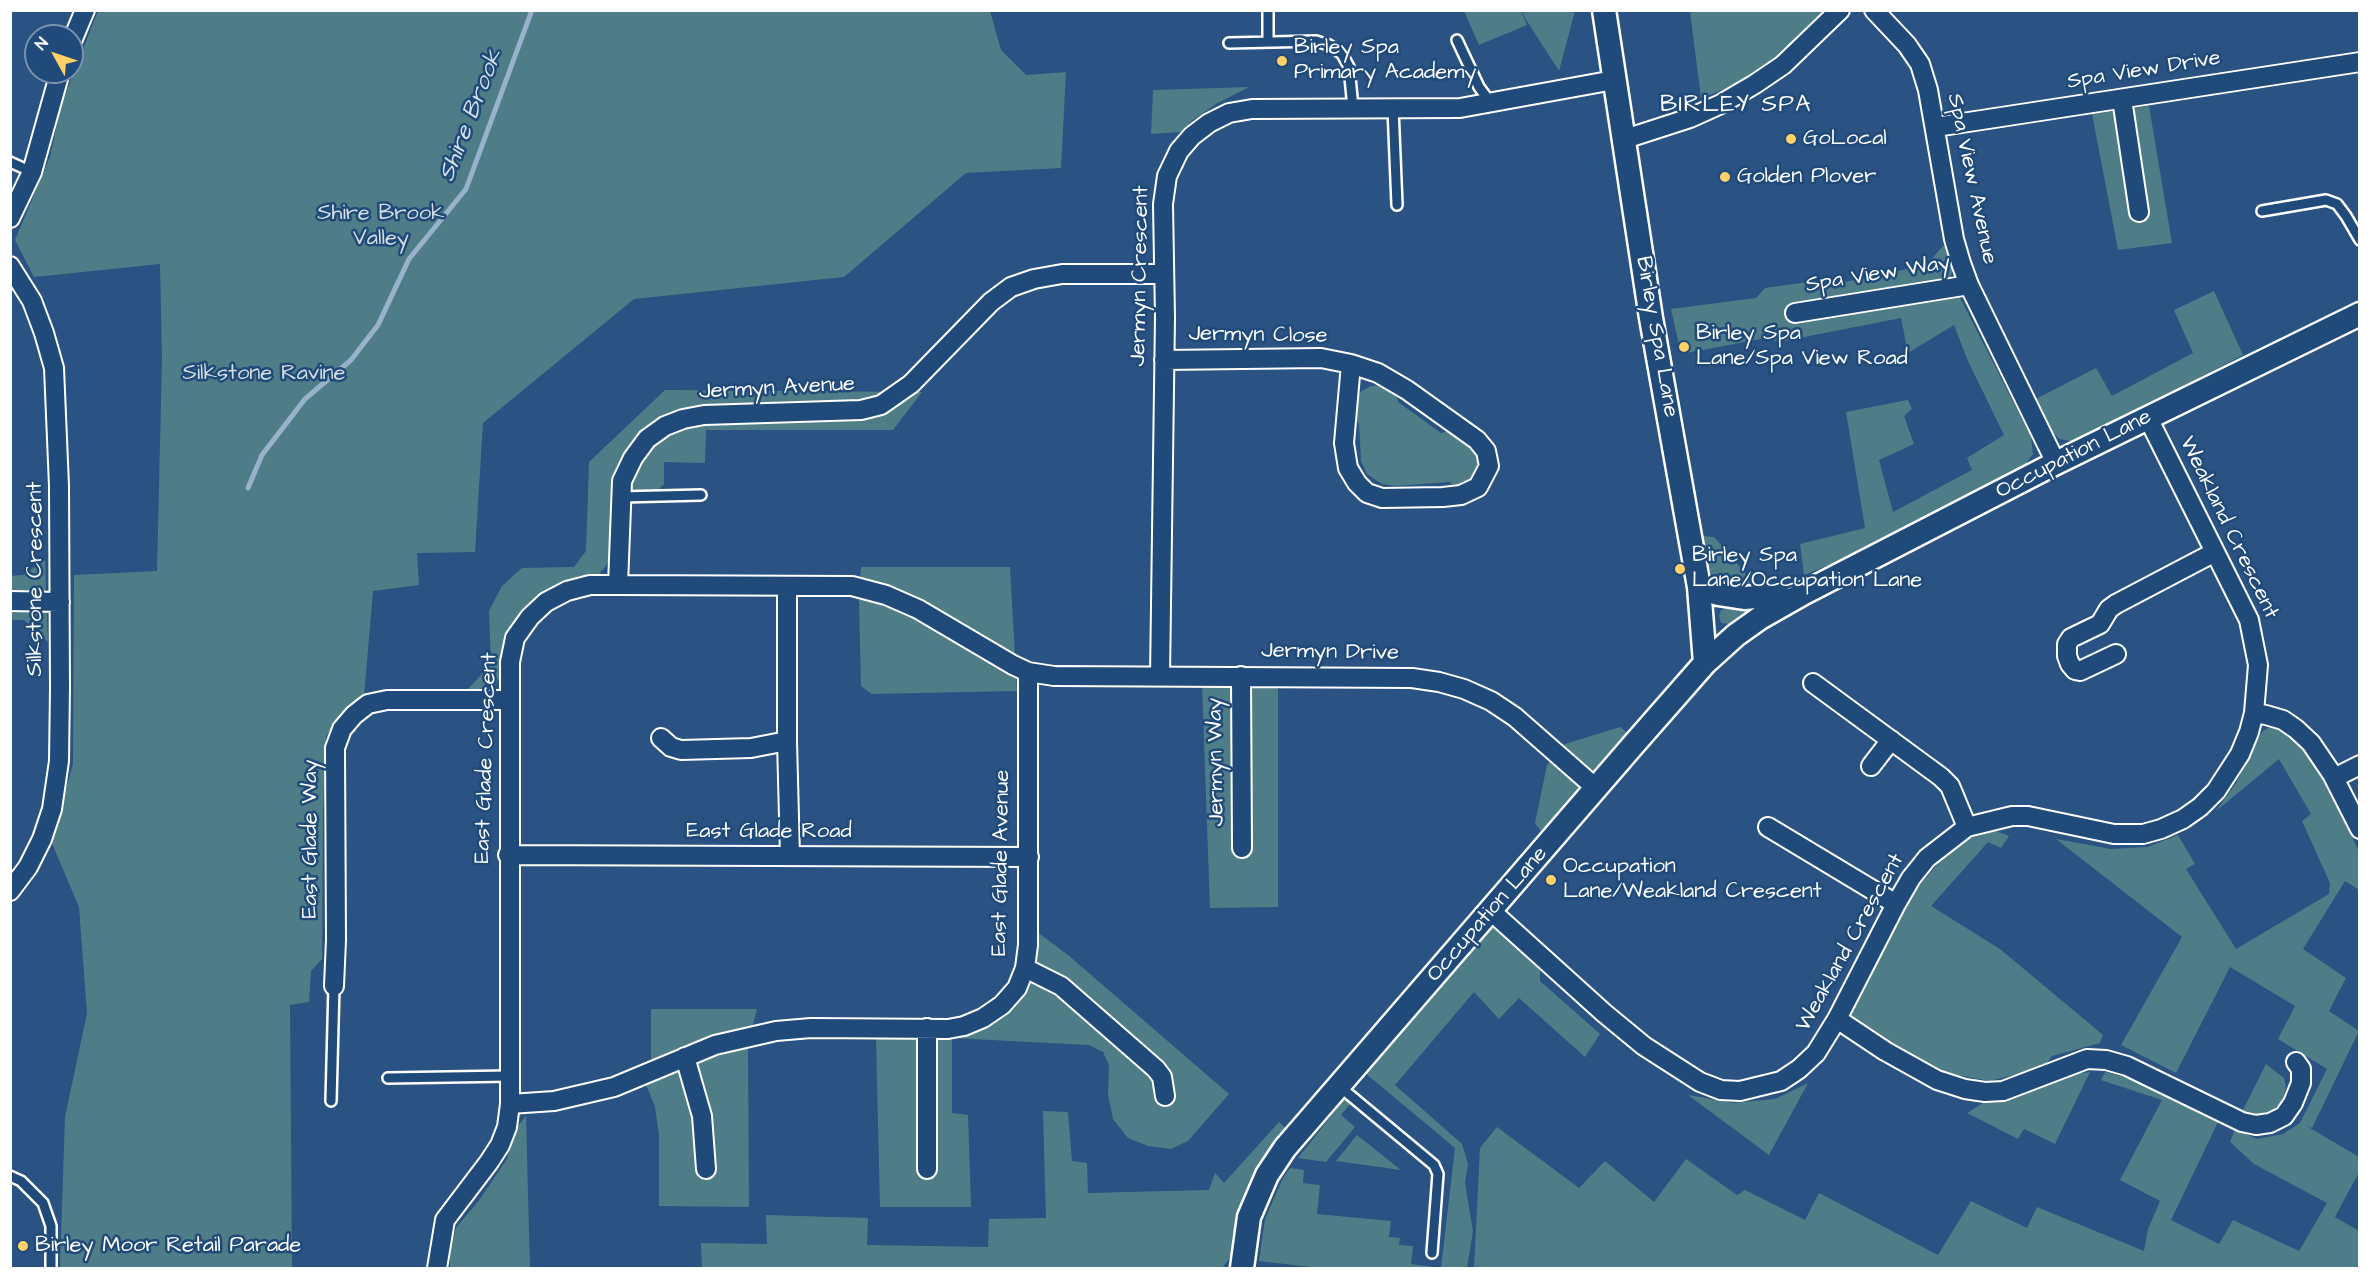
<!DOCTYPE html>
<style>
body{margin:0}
#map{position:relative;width:2370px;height:1279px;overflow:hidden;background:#2a5282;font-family:"Architects Daughter",sans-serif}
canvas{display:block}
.frame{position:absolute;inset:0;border:12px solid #fff;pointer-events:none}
.north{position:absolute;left:24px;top:24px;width:60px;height:60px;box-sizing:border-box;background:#1f4a7a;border:2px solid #7992af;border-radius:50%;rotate:310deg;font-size:16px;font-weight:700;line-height:24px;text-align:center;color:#fff}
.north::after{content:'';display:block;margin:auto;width:21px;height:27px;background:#ffd166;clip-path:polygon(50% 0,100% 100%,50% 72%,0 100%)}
</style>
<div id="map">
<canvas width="2370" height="1279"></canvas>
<div class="frame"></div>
<div class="north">N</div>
</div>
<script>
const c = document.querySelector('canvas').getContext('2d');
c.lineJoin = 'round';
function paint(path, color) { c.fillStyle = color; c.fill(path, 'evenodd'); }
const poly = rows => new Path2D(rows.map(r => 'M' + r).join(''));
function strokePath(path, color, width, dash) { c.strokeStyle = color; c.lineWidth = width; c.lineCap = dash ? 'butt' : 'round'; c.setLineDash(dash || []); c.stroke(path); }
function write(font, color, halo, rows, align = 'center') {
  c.font = font + ' "Architects Daughter",sans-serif'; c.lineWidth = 5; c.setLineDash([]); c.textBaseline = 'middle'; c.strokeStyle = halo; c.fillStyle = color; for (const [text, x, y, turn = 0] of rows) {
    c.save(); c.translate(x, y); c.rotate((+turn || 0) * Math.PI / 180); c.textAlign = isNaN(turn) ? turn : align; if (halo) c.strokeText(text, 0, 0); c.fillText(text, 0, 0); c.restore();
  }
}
const green = poly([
 [98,11,990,11,1001,50,1026,75,1066,72,1061,168,966,173,844,277,634,299,483,423,475,552,417,553,419,585,373,591,364,696,355,701,340,715,326,737,323,812,322,959,311,971,309,1002,290,1005,292,1268,60,1268,65,1117,87,1013,79,907,51,841,73,764,74,575,157,571,162,360,160,264,34,277,15,240,50,157,61,105],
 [1464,11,1521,11,1527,25,1479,45],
 [1522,11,1575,11,1559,71,1525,18],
 [1690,11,1829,11,1782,54,1739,84,1701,98],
 [1249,87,1216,104,1193,120,1180,132,1151,134,1153,90],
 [2149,106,2172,243,2118,250,2092,114],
 [1945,244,1953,269,1950,278,2031,437,2033,454,2024,466,1849,557,1804,575,1800,544,1865,528,1846,412,1908,400,1912,409,1904,416,1914,444,1879,460,1893,512,1972,470,1967,458,2004,435,1968,361,1954,325,1908,353,1901,318,1779,342,1766,338,1681,354,1671,309,1756,298,1765,288,1836,278,1845,282,1926,265],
 [2214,291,2243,355,2076,442,2060,439,2051,432,2034,400,2096,368,2112,396,2193,353,2174,310],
 [1386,385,1396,393,1398,402,1441,433,1450,431,1474,452,1479,465,1473,478,1464,488,1456,488,1450,482,1396,486,1382,484,1367,474,1361,461,1359,424,1352,414,1353,401,1360,392,1371,386],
 [665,390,922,392,893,430,706,430,705,463,664,462,664,484,657,491,611,494,611,554,606,566,598,575,568,580,547,590,528,607,510,630,503,652,500,677,495,686,485,691,468,689,491,664,489,611,502,586,522,568,574,567,586,551,589,462],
 [1703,536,1714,537,1758,588,1743,590,1725,585,1711,574],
 [45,560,48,642,24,620,11,620,10,576,23,575],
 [861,567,1010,567,1017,691,872,694,861,686,859,600],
 [1738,606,1750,608,1729,624,1721,623,1719,616,1721,610],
 [1202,684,1278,685,1278,907,1210,908],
 [1620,727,1630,735,1544,835,1535,823,1547,765,1565,744],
 [2269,727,2279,730,2294,741,2313,761,2359,851,2359,890,2345,881,2303,949,2346,978,2329,1011,2359,1031,2312,1128,2305,1125,2359,1157,2359,1172,2335,1217,2359,1231,2359,1268,1474,1268,1480,1148,1497,1127,1579,1188,1605,1161,1654,1202,1686,1159,1737,1195,1745,1190,1805,1220,1819,1193,1938,1255,1971,1201,2027,1228,2037,1207,2144,1251,2148,1229,2160,1201,2120,1180,2162,1100,2101,1080,2105,1072,2136,1080,2218,1122,2171,1220,2219,1244,2233,1220,2299,1251,2327,1203,2254,1164,2230,1142,2235,1129,2257,1139,2283,1134,2300,1123,2327,1069,2278,1039,2295,1006,2230,967,2176,1073,2121,1045,2182,937,2056,839,2111,849,2148,847,2178,835,2195,864,2186,869,2236,949,2329,894,2330,883,2302,821,2311,814,2279,759,2216,811,2236,783,2262,732],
 [1996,831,2009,836,2001,848,1988,842,1931,906,2000,949,2103,1035,2100,1043,2052,1056,2044,1067,1990,1081,1946,1073,1886,1042,1850,1015,1913,893,1935,867,1964,840],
 [1493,927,1540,970,1540,981,1600,1034,1585,1057,1519,998,1499,1019,1474,992,1395,1085,1462,1144,1468,1164,1465,1183,1473,1231,1467,1268,1319,1268,1259,1261,1265,1219,1283,1178,1290,1168,1304,1170,1303,1183,1320,1185,1317,1214,1391,1221,1389,1237,1400,1238,1399,1245,1413,1246,1411,1264,1441,1268,1455,1148,1365,1073],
 [1036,931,1068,955,1229,1094,1188,1141,1171,1149,1148,1146,1128,1138,1113,1119,1108,1095,1109,1065,1103,1052,1089,1045,952,1038,952,1113,968,1115,971,1207,880,1207,876,1038,952,1038,988,1024,1024,989,1035,962],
 [651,1009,757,1009,748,1044,749,1207,659,1206,659,1135,655,1107,645,1082,651,1066],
 [2266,1064,2284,1078,2286,1087,2283,1099,2273,1111,2262,1115,2242,1112],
 [2090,1072,2055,1144,2024,1129,2018,1139,1967,1113,1983,1103,2011,1098,2062,1076],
 [1808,1083,1769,1155,1688,1095,1734,1103,1775,1099],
 [1346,1097,1352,1102,1341,1115,1355,1127,1326,1162,1298,1158],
 [1043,1111,1068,1112,1072,1161,1087,1163,1088,1193,1209,1190,1215,1173,1224,1183,1279,1122,1288,1130,1256,1172,1243,1199,1230,1258,1222,1268,702,1268,701,1243,767,1244,766,1215,868,1218,867,1245,988,1247,989,1219,1046,1218],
 [526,1116,530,1268,450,1268,450,1250,456,1228,480,1199,507,1159,518,1126],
 [1357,1135,1401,1170,1336,1161]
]);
const stream = poly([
 [248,488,262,455,305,399,351,360,378,325,409,259,466,189,532,10]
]);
const service = poly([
 [1268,10,1268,42],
 [1457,40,1479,87,1490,102],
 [1229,43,1316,41,1329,45,1342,54,1349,67,1353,108],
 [1393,108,1397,205],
 [10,162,32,172],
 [2262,211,2326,200,2337,204,2346,216,2360,240],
 [621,497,701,495],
 [388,1078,509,1076],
 [1339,1086,1434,1165,1438,1174,1432,1253],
 [331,1101,334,986],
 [10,1176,21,1181,43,1203,51,1226,51,1268]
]);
const minor = poly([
 [1874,10,1907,45,1920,64,1928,90,1954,239,1961,263,1969,285,2056,463],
 [72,41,85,10],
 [2122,99,2139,212],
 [1936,127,2360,62],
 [1622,140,1690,118,1721,104,1755,84,1783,65,1840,10],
 [10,218,32,172,60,72],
 [10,266,32,301,44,333,54,368,59,486,60,688,59,761,52,809,42,839,28,867,10,891],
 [1795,313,1969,285],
 [1164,360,1321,358,1351,364,1378,373,1407,390,1477,440,1486,451,1489,466,1478,487,1461,495,1443,497,1382,498,1367,493,1357,483,1348,468,1344,443,1351,364],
 [618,585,622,481,633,458,647,439,665,426,683,419,704,415,861,410,881,405,911,384,991,302,1011,287,1034,279,1062,274,1164,274],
 [787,586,787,741,790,856],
 [10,601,60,602],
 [2116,654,2080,671,2075,670,2070,664,2067,656,2067,644,2071,638,2100,624,2109,609,2116,604,2215,552],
 [1160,676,1165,317,1163,204,1167,176,1179,151,1192,136,1209,123,1229,113,1252,109,1460,108,1614,80],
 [1241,676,1242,848],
 [1813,683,1941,777,1950,786,1967,827],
 [2254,713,2266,715,2283,720,2296,729,2311,743,2332,774,2360,829],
 [661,738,671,747,681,750,751,748,787,741],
 [1871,766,1891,740],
 [2334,778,2360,765],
 [1768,827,1896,904],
 [508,855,1029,857],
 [1491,911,1604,1013,1644,1046,1700,1082,1721,1090,1740,1091,1781,1081,1799,1069,1816,1053,1837,1019,1896,904,1911,878,1927,858,1967,827,2012,816,2028,816,2114,834,2143,834,2161,829,2183,819,2200,807,2216,791,2229,771,2240,754,2249,732,2254,713,2258,665,2249,620,2148,418],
 [1025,968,1061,986,1156,1069,1162,1077,1165,1096],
 [334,986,336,940,335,748,342,729,354,715,368,704,387,700,510,700],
 [1837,1019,1885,1051,1937,1080,1965,1089,1985,1092,2003,1091,2087,1059,2106,1060,2127,1066,2242,1122,2256,1125,2270,1123,2284,1116,2293,1103,2301,1083,2301,1069,2296,1062],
 [685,1057,702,1116,706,1169],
 [510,1104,554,1101,614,1087,715,1045,776,1031,811,1028,948,1029,964,1026,983,1018,1002,1005,1017,988,1025,968,1028,945,1028,672],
 [927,1169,927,1028],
 [437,1268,445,1220,489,1162,500,1145,507,1127,510,1104,510,662,515,638,530,617,546,602,567,591,590,585,618,585,852,586,886,595,918,609,1013,665,1028,672,1054,676,1412,678,1439,682,1464,689,1491,701,1515,717,1597,789]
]);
const tertiary = poly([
 [1604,10,1651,318,1699,587,1705,663],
 [1699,587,1718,594,1744,598,1771,596,1790,600],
 [1242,1268,1249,1217,1267,1175,1285,1148,1634,744,1705,663,1736,635,1760,618,1804,593,2056,463,2360,314]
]);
const markers = [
 [1282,61,6,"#ffd166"],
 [1791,139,6,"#ffd166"],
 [1725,177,6,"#ffd166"],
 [1684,347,6,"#ffd166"],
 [1680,569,6,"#ffd166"],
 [1551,880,6,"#ffd166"],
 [23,1246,6,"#ffd166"]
];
const poiNames = [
 ["Birley Spa",1294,48],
 ["Primary Academy",1294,73],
 ["GoLocal",1803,139],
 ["Golden Plover",1737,177],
 ["Birley Spa",1696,334],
 ["Lane/Spa View Road",1696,359],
 ["Birley Spa",1692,556],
 ["Lane/Occupation Lane",1692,581],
 ["Occupation",1563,867],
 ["Lane/Weakland Crescent",1563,892],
 ["Birley Moor Retail Parade",35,1246]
];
const streetNames = [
 ["Spa View Drive",2144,71,-9],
 ["Spa View Avenue",1971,179,78],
 ["Spa View Way",1878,275,-9],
 ["Jermyn Crescent",1141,276,-89],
 ["Jermyn Close",1258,336,1],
 ["Birley Spa Lane",1656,337,80],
 ["Jermyn Avenue",777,389,-3],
 ["Occupation Lane",2074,455,-27],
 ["Weakland Crescent",2228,528,64],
 ["Silkstone Crescent",36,579,-90],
 ["Jermyn Drive",1330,653,1],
 ["East Glade Crescent",487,758,-88],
 ["Jermyn Way",1217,762,-91],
 ["East Glade Road",769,832],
 ["East Glade Way",311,839,-90],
 ["East Glade Avenue",1002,863,-89],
 ["Occupation Lane",1488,915,-49],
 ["Weakland Crescent",1851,943,-61]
];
const parkNames = [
 ["Shire Brook",381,214],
 ["Valley",381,239],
 ["Silkstone Ravine",264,374]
];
const neighbourhoodNames = [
 ["BIRLEY SPA",1736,106]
];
const waterNames = [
 ["Shire Brook",472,116,-69]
];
paint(green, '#4f7d87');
strokePath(stream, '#98b2cb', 5);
strokePath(service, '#fff', 14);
strokePath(minor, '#fff', 22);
strokePath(tertiary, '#fff', 27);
strokePath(service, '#1f4a7a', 9);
strokePath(minor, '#1f4a7a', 18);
strokePath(tertiary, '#1f4a7a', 22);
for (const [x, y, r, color] of markers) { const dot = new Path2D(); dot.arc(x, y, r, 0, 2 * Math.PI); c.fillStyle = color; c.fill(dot); strokePath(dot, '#1f4a7a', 2); }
write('22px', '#fff', '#1f4a7a', poiNames, 'left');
write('22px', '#fff', '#1f4a7a', streetNames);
write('22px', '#d3dee1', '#1f4a7a', parkNames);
c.letterSpacing = '1.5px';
write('24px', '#fff', '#1f4a7a', neighbourhoodNames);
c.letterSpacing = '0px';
write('italic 24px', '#d4dfe9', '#1f4a7a', waterNames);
</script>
